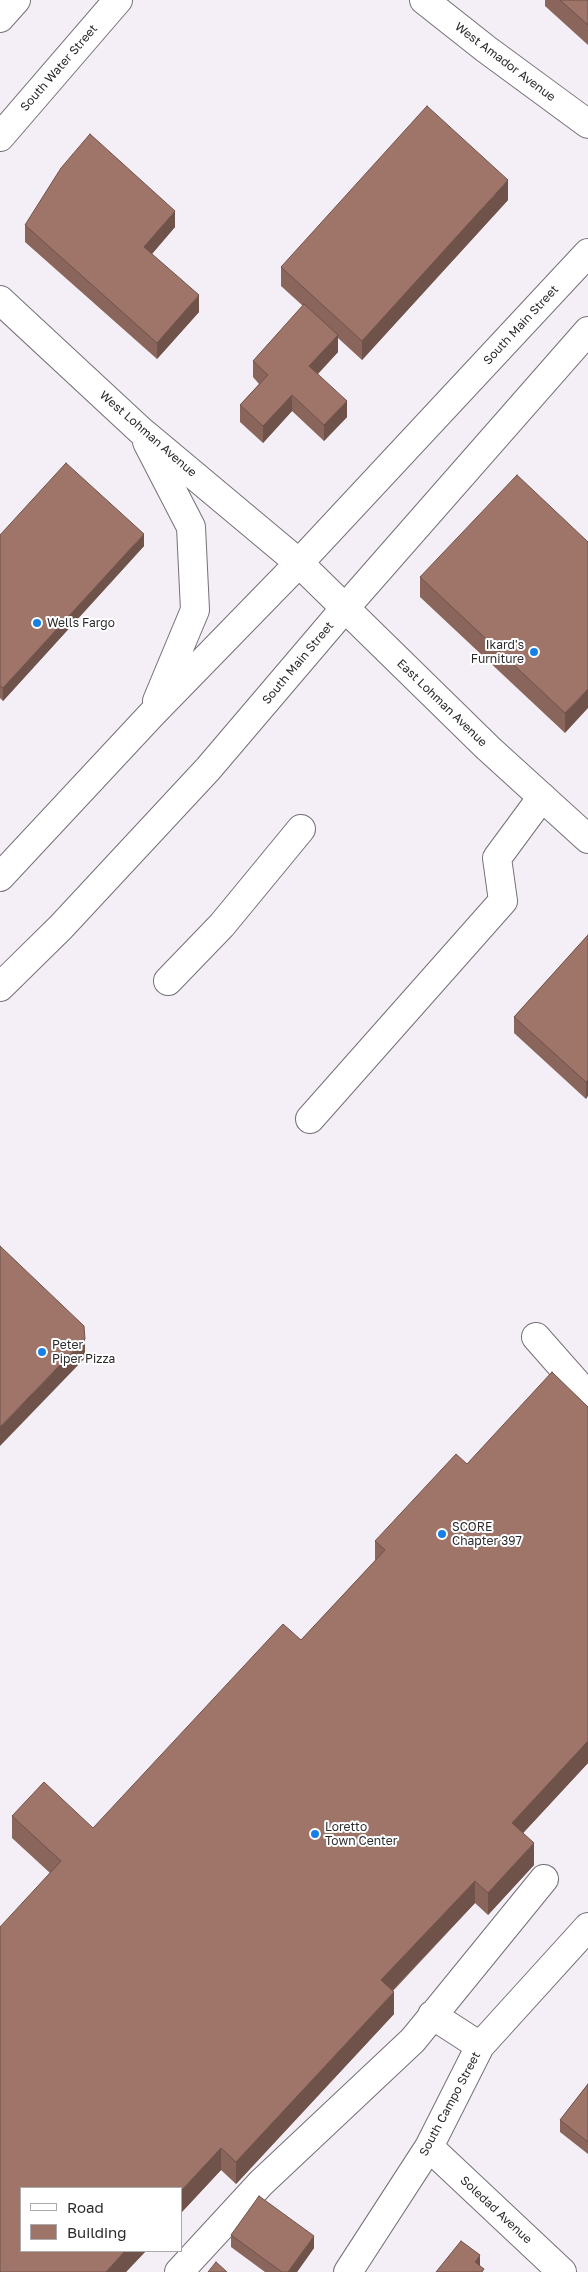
<!DOCTYPE html>
<style>
body{margin:0}
#map{position:relative;width:588px;height:2272px;overflow:hidden;background:#f4eef6;font-family:"Golos Text",sans-serif}
canvas{display:block}
.legend{position:absolute;left:20px;top:2187px;width:162px;height:65px;box-sizing:border-box;background:#fff;border:1px solid #abaaab;margin:0;padding:6px 9px;list-style:none;font-size:15px;color:#2c2a2d}
.legend li{display:flex;align-items:center;gap:10px;height:25px}
.legend b{width:25px;border:1px solid #abaaab}
</style>
<div id="map">
<canvas width="588" height="2272"></canvas>
<ul class="legend">
<li><b style="height:6px;background:#fff"></b>Road</li>
<li><b style="height:14px;background:#9f756a"></b>Building</li>
</ul>
</div>
<script>
const c = document.querySelector('canvas').getContext('2d');
c.lineJoin = 'round';
const poly = rows => new Path2D(rows.map(r => 'M' + r).join(''));
function strokePath(path, color, width, dash) { c.strokeStyle = color; c.lineWidth = width; c.lineCap = dash ? 'butt' : 'round'; c.setLineDash(dash || []); c.stroke(path); }
function paint(path, color) { c.fillStyle = color; c.fill(path, 'evenodd'); }
function write(font, color, halo, rows, align = 'center') {
  c.font = font + ' "Golos Text",sans-serif'; c.lineWidth = 4; c.setLineDash([]); c.textBaseline = 'middle'; c.strokeStyle = halo; c.fillStyle = color; for (const [text, x, y, turn = 0] of rows) {
    c.save(); c.translate(x, y); c.rotate((+turn || 0) * Math.PI / 180); c.textAlign = isNaN(turn) ? turn : align; if (halo) c.strokeText(text, 0, 0); c.fillText(text, 0, 0); c.restore();
  }
}
const minor = poly([
 [0,18,16,0],
 [0,137,118,0],
 [168,981,222,925,301,829],
 [310,1119,503,901,497,858,542,797],
 [536,1337,588,1396],
 [432,2015,480,2046],
 [429,2147,562,2272],
 [179,2272,261,2183,413,2040,544,1879],
 [348,2272,429,2147,480,2046,588,1927]
]);
const major = poly([
 [424,0,486,49,588,124],
 [0,300,140,430,299,563,488,748,588,839],
 [147,442,191,527,195,610,157,701],
 [0,877,152,714,299,563,588,253],
 [0,987,61,927,208,769,345,608,588,331]
]);
const wall = poly([
 [545,0,588,0,588,45,545,6],
 [508,200,362,360,338,338,338,352,318,374,347,417,324,441,292,411,263,443,240,422,240,405,259,384,253,377,253,361,303,306,281,286,281,267],
 [25,225,175,227,152,254,199,312,157,359,25,242],
 [0,535,144,546,3,701,0,698],
 [588,542,565,733,420,597,420,577],
 [588,935,586,1099,514,1033,514,1017],
 [588,1407,588,1763,523,1833,534,1865,488,1915,475,1903,393,1991,394,2014,236,2184,221,2170,126,2272,0,2272,50,1873,12,1838,12,1816,93,1828,301,1640,375,1561,375,1541,467,1464],
 [588,2084,588,2154,560,2132,560,2120],
 [231,2235,314,2248,297,2272,265,2272,231,2247]
]);
const shadedWall = poly([
 [508,180,508,200,362,360,362,341],
 [175,211,175,227,144,263,144,247],
 [199,295,199,312,157,359,157,343],
 [338,335,338,352,309,383,309,366],
 [292,395,292,411,263,443,263,426],
 [347,401,347,417,324,441,324,425],
 [144,534,144,546,3,701,3,688],
 [588,689,588,708,565,733,565,713],
 [588,1080,588,1096,586,1099,586,1082],
 [85,1339,85,1358,0,1446,0,1427],
 [588,1741,588,1763,512,1845,512,1823],
 [534,1843,534,1865,488,1915,488,1893],
 [475,1881,475,1903,381,2002,381,1980],
 [394,1992,394,2014,236,2184,236,2162],
 [221,2148,221,2170,181,2213,181,2191],
 [314,2236,314,2248,297,2272,288,2272],
 [125,2251,146,2251,126,2272,106,2272],
 [480,2255,480,2268,475,2262]
]);
const building = poly([
 [560,0,588,0,588,25,560,0],
 [427,106,508,180,362,341,281,267,427,106],
 [90,134,175,211,144,247,199,295,157,343,25,225,61,168,90,134],
 [304,304,338,335,309,366,347,401,324,425,292,395,263,426,240,405,268,375,253,361,304,304],
 [66,463,144,534,3,688,0,686,0,535,66,463],
 [517,475,588,542,588,689,565,713,420,577,517,475],
 [588,935,588,1080,586,1082,514,1017,588,935],
 [0,1246,84,1326,85,1339,0,1427,0,1246],
 [552,1372,588,1407,588,1741,512,1823,534,1843,488,1893,475,1881,381,1980,394,1992,236,2162,221,2148,181,2191,181,2188,21,2188,21,2251,125,2251,106,2272,0,2272,0,1927,61,1861,12,1816,44,1782,93,1828,283,1624,301,1640,385,1550,375,1541,456,1454,467,1464,552,1372],
 [588,2084,588,2142,560,2120,588,2084],
 [259,2196,314,2236,288,2272,282,2272,231,2235,259,2196],
 [461,2241,480,2255,475,2262,484,2269,482,2272,436,2272,461,2241],
 [216,2262,227,2272,208,2272,216,2262]
]);
const markers = [
 [37,623,5,"#1680e7"],
 [534,652,5,"#1680e7"],
 [42,1352,5,"#1680e7"],
 [442,1534,5,"#1680e7"],
 [315,1834,5,"#1680e7"]
];
const streetNames = [
 ["West Amador Avenue",505,62,37],
 ["South Water Street",59,68,-49],
 ["South Main Street",521,325,-47],
 ["West Lohman Avenue",148,434,41],
 ["South Main Street",298,663,-50],
 ["East Lohman Avenue",442,703,44],
 ["South Campo Street",450,2104,-62],
 ["Soledad Avenue",496,2210,43]
];
const poiNames = [
 ["Wells Fargo",47,623],
 ["Ikard's",524,645,"right"],
 ["Furniture",524,659,"right"],
 ["Peter",52,1345],
 ["Piper Pizza",52,1359],
 ["SCORE",452,1527],
 ["Chapter 397",452,1541],
 ["Loretto",325,1827],
 ["Town Center",325,1841]
];
strokePath(minor, '#757077', 30);
strokePath(major, '#757077', 30);
strokePath(minor, '#fff', 28);
strokePath(major, '#fff', 28);
paint(wall, '#89655b');
paint(shadedWall, '#6f524a');
paint(building, '#9f756a');
strokePath(building, '#6f524a', 1);
for (const [x, y, r, color] of markers) { const dot = new Path2D(); dot.arc(x, y, r, 0, 2 * Math.PI); c.fillStyle = color; c.fill(dot); strokePath(dot, '#fff', 2); }
write('12px', '#2c2a2d', '#fff', streetNames);
write('12px', '#2c2a2d', '#fff', poiNames, 'left');
</script>
